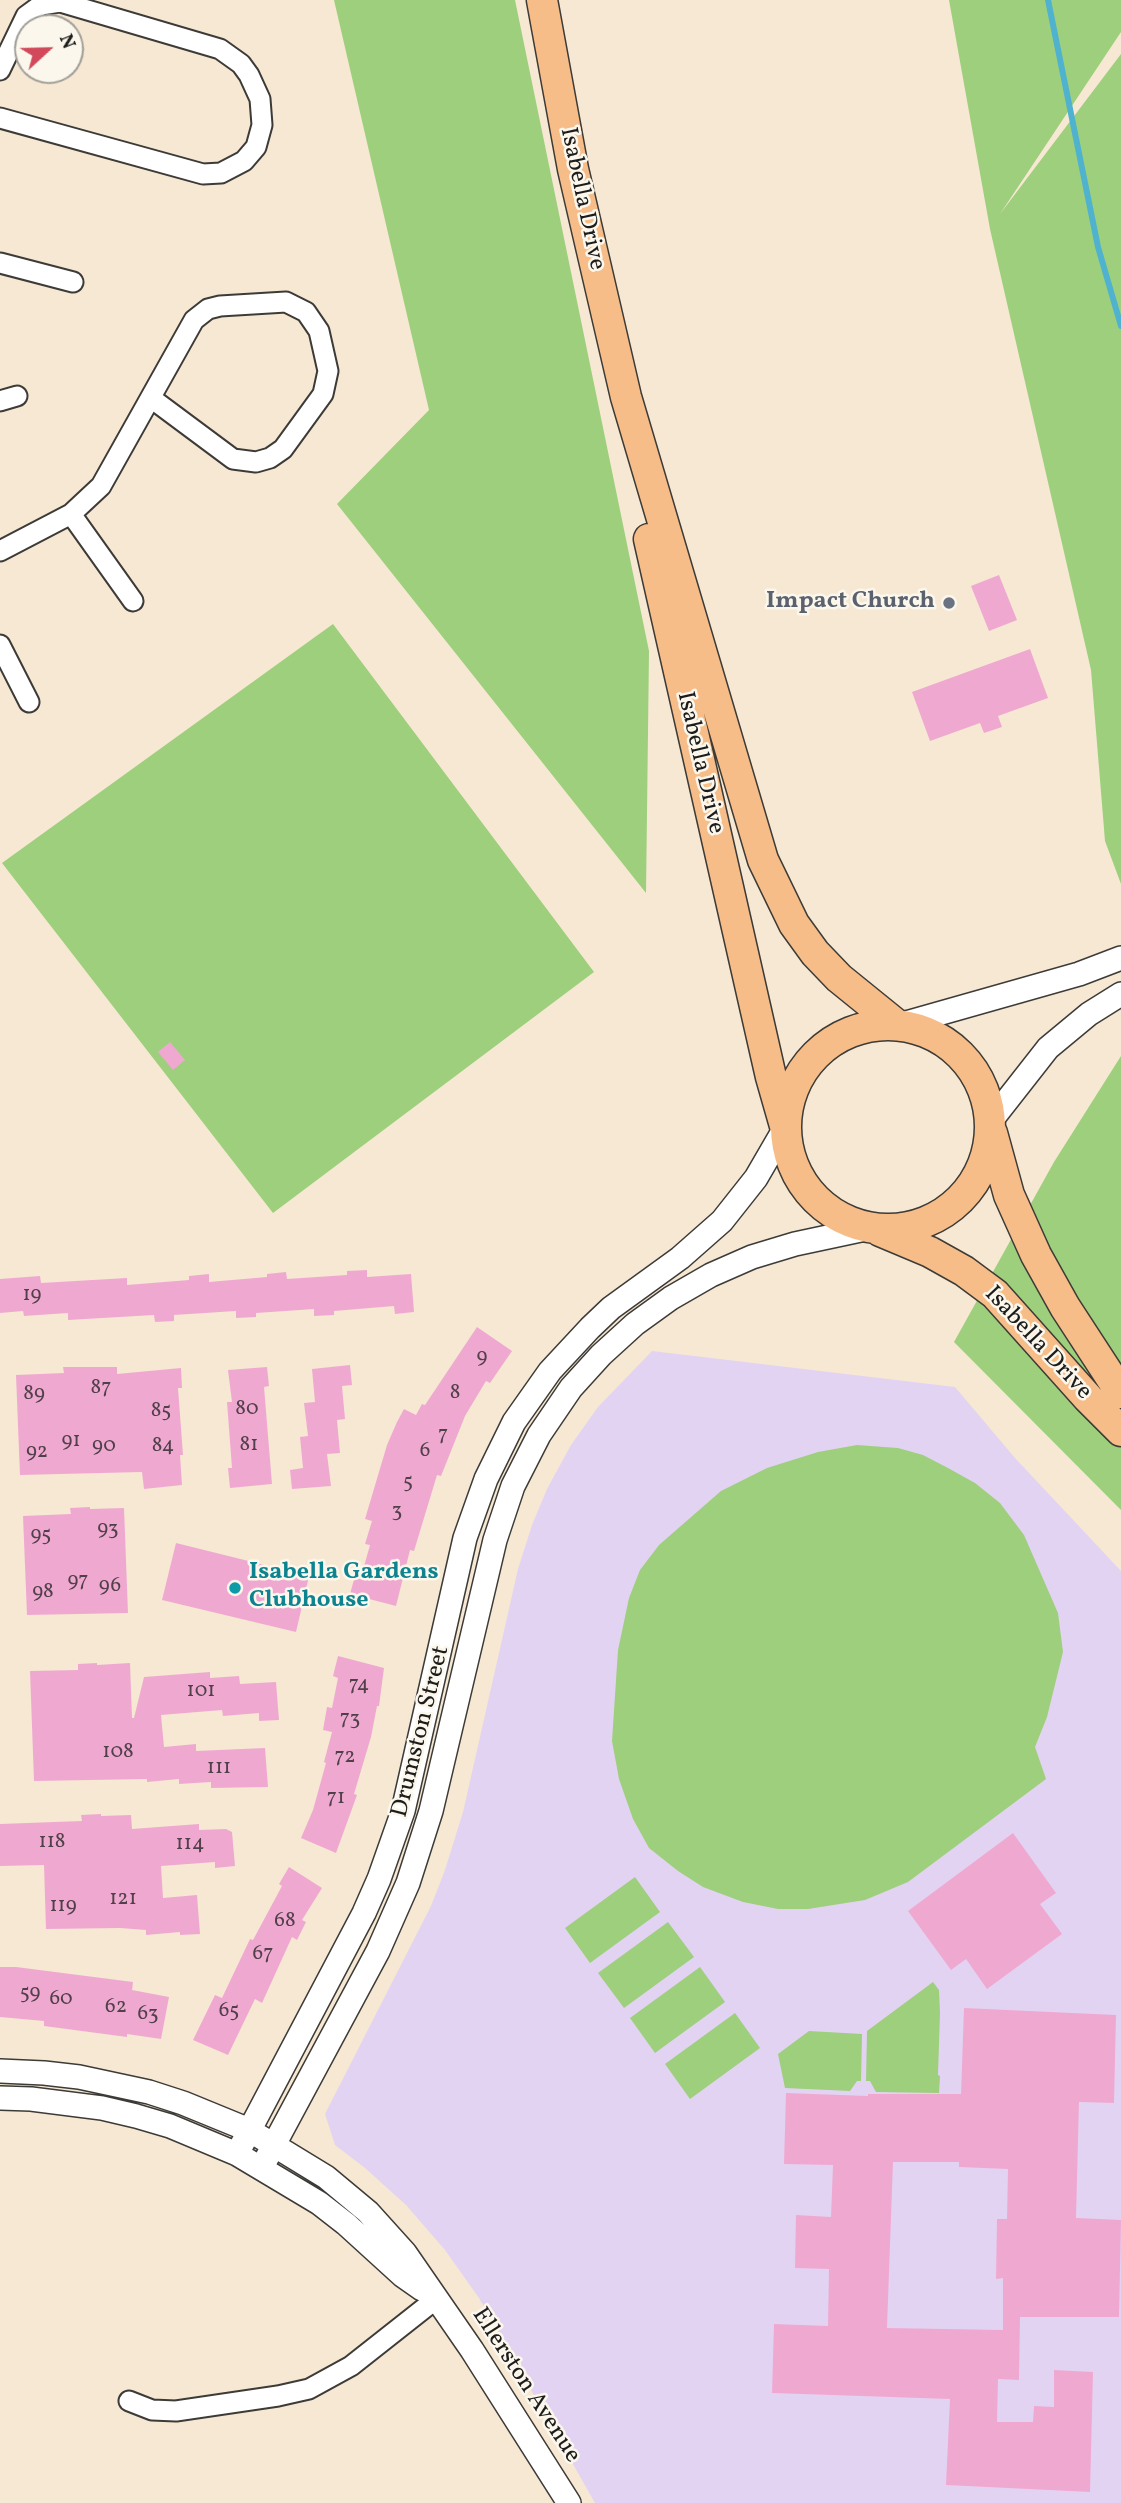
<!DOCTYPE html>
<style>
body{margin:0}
#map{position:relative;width:1121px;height:2503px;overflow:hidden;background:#f6e8d3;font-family:Vollkorn,serif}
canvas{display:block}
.north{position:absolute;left:14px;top:14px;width:70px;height:70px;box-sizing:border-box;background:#fbf7ec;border:2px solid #a29f99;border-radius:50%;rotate:68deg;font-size:19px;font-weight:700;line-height:28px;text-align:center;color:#1c1c1c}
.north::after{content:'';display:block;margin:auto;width:24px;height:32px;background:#d1495b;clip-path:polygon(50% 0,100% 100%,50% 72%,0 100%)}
</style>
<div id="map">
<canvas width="1121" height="2503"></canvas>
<div class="north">N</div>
</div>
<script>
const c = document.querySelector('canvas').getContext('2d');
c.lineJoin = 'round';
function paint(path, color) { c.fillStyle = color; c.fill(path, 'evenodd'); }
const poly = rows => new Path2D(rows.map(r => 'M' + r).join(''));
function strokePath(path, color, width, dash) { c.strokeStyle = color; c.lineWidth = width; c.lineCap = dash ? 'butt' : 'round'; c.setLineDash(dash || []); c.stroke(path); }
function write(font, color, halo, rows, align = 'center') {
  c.font = font + ' Vollkorn,serif'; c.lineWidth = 5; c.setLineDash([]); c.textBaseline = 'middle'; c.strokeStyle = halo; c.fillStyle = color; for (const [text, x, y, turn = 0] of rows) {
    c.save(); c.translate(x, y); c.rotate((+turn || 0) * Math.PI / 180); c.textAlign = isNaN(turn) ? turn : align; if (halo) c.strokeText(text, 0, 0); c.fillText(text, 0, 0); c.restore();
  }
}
const built = poly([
 [652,1351,955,1387,1015,1458,1121,1571,1121,2503,595,2503,479,2298,445,2250,406,2205,365,2168,335,2145,325,2114,431,1906,445,1870,463,1812,518,1569,532,1525,547,1489,571,1445,598,1407]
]);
const green = poly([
 [334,0,515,0,649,651,646,893,337,504,429,410],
 [949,0,1121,0,1121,32,1000,214,1121,54,1121,884,1105,841,1091,670,990,229],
 [333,624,594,972,273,1213,2,863],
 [1121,1056,1121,1510,954,1342,1054,1162],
 [857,1445,898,1448,923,1455,948,1468,975,1483,1000,1503,1024,1535,1058,1613,1063,1652,1047,1717,1035,1747,1046,1779,908,1882,865,1900,808,1909,778,1909,743,1902,703,1887,678,1871,649,1848,633,1819,619,1779,612,1741,618,1650,629,1598,640,1570,659,1545,721,1491,767,1468,818,1452],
 [635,1877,660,1912,590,1963,565,1928],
 [668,1922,694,1957,624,2008,598,1973],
 [700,1967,725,2002,655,2053,630,2018],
 [933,1982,939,1990,940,2013,938,2075,940,2076,939,2093,876,2092,870,2081,866,2081,867,2031],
 [735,2013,760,2048,690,2099,665,2064],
 [809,2031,862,2034,861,2081,857,2081,850,2091,785,2088,778,2054]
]);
const stream = poly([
 [1048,0,1098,247,1121,326]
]);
const building = poly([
 [999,575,1017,620,989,631,971,586],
 [1030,649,1048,698,998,716,1002,727,984,733,980,723,930,741,912,692],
 [170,1042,185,1060,173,1070,158,1052],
 [367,1270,367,1277,411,1274,414,1312,395,1314,394,1306,334,1311,334,1315,314,1316,314,1309,256,1313,256,1317,236,1318,236,1311,174,1315,174,1321,155,1322,154,1315,68,1320,68,1313,24,1316,23,1311,0,1313,0,1279,40,1276,41,1283,127,1278,127,1285,189,1280,189,1276,209,1274,209,1282,267,1277,267,1274,286,1272,287,1279,347,1275,347,1271],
 [477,1327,512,1351,490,1383,486,1381,465,1416,441,1476,437,1475,414,1551,410,1550,396,1606,350,1594,355,1576,361,1577,370,1545,365,1544,372,1521,365,1519,387,1445,397,1422,404,1409,416,1415,422,1404,425,1405],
 [350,1365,352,1385,342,1386,345,1419,337,1420,340,1453,327,1454,331,1486,292,1489,290,1470,303,1468,300,1437,308,1436,304,1403,315,1402,312,1369],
 [63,1367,117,1367,117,1374,181,1368,182,1388,178,1388,183,1455,180,1455,182,1485,144,1489,142,1472,20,1475,16,1375,64,1373],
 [267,1367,269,1386,264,1387,272,1484,230,1488,228,1468,232,1468,227,1402,232,1402,228,1370],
 [90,1507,90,1509,124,1508,128,1613,27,1615,23,1516,71,1514,70,1508],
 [176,1543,309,1576,296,1632,162,1600],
 [338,1656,384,1668,379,1706,377,1706,371,1737,354,1794,357,1795,336,1853,301,1838,313,1810,326,1763,324,1762,332,1732,323,1730,327,1707,332,1708,338,1678,333,1676],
 [97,1663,97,1665,130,1663,132,1718,134,1718,144,1677,210,1672,210,1678,239,1676,240,1684,276,1682,279,1720,259,1721,259,1713,223,1716,222,1710,161,1715,164,1747,196,1744,196,1751,265,1748,268,1787,211,1788,211,1782,179,1784,179,1779,147,1782,147,1779,34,1781,30,1671,78,1670,78,1664],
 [101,1814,101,1816,131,1815,132,1829,199,1824,199,1830,226,1829,232,1832,235,1866,215,1868,215,1862,161,1866,163,1898,197,1895,200,1934,180,1935,180,1932,146,1935,146,1930,120,1928,46,1929,44,1865,0,1866,0,1824,82,1821,81,1815],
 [1013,1833,1056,1893,1040,1904,1062,1934,987,1989,966,1959,951,1970,908,1911],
 [289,1867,322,1888,302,1920,306,1922,297,1940,292,1937,262,2003,255,1999,228,2055,193,2040,215,1995,222,1998,250,1939,253,1940,282,1886,279,1884],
 [0,1967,16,1967,133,1982,132,1990,169,1997,161,2039,127,2034,127,2037,44,2026,44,2021,0,2017],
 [964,2008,1116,2015,1114,2103,1079,2102,1076,2218,1121,2220,1119,2317,1020,2317,1019,2380,998,2379,997,2422,1033,2422,1034,2406,1054,2407,1054,2370,1093,2372,1090,2492,946,2485,950,2399,772,2393,774,2324,828,2326,829,2269,795,2268,796,2215,831,2217,833,2165,784,2164,786,2093,868,2096,868,2094,961,2094],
 [893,2162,959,2162,959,2167,1008,2169,1007,2219,997,2219,996,2279,1003,2278,1003,2330,887,2328]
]);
const minor = poly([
 [0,70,26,16,41,5,60,2,220,49,241,64,249,75,260,99,262,125,256,147,244,161,221,173,203,174,0,118],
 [0,263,73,282],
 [0,401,17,396],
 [71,514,133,601],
 [0,551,71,514,101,486,194,320,208,309,220,306,286,302,306,312,319,331,328,371,323,394,283,449,270,458,256,462,233,459,151,398],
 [0,645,29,702],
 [129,2401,152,2410,176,2411,278,2396,309,2389,351,2366,436,2299]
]);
const tertiary = poly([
 [899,1025,1079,974,1121,958],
 [990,1122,1048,1048,1089,1014,1121,994],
 [0,2071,44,2073,79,2077,149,2092,183,2103,249,2130,326,2177,368,2212,405,2253,472,2350,569,2503],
 [0,2098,31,2099,102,2108,136,2116,170,2126,237,2154,319,2203,346,2224,402,2275,422,2289],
 [237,2154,364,1913,379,1879,403,1811,465,1538,486,1479,514,1422,550,1371,590,1328,611,1308,680,1258,722,1221,756,1178,785,1128],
 [262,2167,378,1951,408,1883,431,1811,495,1540,513,1486,539,1435,571,1388,601,1355,635,1324,671,1298,711,1275,752,1257,795,1244,870,1228]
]);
const primary = poly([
 [542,0,573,169,626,397,763,860,794,924,815,953,839,978,897,1025],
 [649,539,771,1077,785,1126],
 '786 1127a102 102 0 1 1 204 0a102 102 0 1 1-204 0Z',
 [992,1133,1009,1195,1036,1255,1065,1307,1121,1393],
 [880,1231,930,1252,964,1271,995,1294,1088,1398,1121,1431]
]);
const markers = [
 [949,603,7,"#6b7280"],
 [235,1588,7,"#0f9aa8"]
];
const numberNames = [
 ["19",32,1296],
 ["9",482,1358],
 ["87",101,1389],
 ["8",455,1394],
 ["89",34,1395],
 ["80",247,1410],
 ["85",161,1412],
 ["7",443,1436],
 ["91",71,1442],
 ["81",249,1446],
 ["90",104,1447],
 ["84",163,1447],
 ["6",425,1452],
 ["92",37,1453],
 ["5",408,1483],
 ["3",397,1512],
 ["93",108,1530],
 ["95",41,1536],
 ["97",78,1582],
 ["96",110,1587],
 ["98",43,1593],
 ["74",359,1686],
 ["101",201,1692],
 ["73",350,1720],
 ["108",118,1753],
 ["72",345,1758],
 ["111",219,1769],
 ["71",336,1799],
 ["118",52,1843],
 ["114",190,1845],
 ["121",123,1900],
 ["119",63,1907],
 ["68",285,1922],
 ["67",263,1955],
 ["59",30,1994],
 ["60",61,2000],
 ["62",116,2008],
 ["65",229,2012],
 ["63",148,2015]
];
const streetNames = [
 ["Isabella Drive",581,199,78],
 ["Isabella Drive",699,763,77],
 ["Isabella Drive",1037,1344,47],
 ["Drumston Street",422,1732,-76],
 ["Ellerston Avenue",525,2386,57]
];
const worshipNames = [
 ["Impact Church",935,603]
];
const cultureNames = [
 ["Isabella Gardens",249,1574],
 ["Clubhouse",249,1602]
];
paint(built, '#e3d3f2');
paint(green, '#9ecf7d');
strokePath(stream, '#4fb2ce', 6);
paint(building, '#efa9d1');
strokePath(minor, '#3d3b37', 23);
strokePath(tertiary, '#3d3b37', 26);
strokePath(primary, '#3d3b37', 33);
strokePath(minor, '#fff', 19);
strokePath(tertiary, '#fff', 23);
strokePath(primary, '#f7bd88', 30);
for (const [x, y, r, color] of markers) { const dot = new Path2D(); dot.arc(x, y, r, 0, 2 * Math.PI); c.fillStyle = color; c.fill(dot); strokePath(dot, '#fbf7ec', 2.5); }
write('21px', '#513f49', null, numberNames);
write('24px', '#1c1c1c', '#fbf7ec', streetNames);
write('bold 24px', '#5b616d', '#fbf7ec', worshipNames, 'right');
write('bold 24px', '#0d838f', '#fbf7ec', cultureNames, 'left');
</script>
